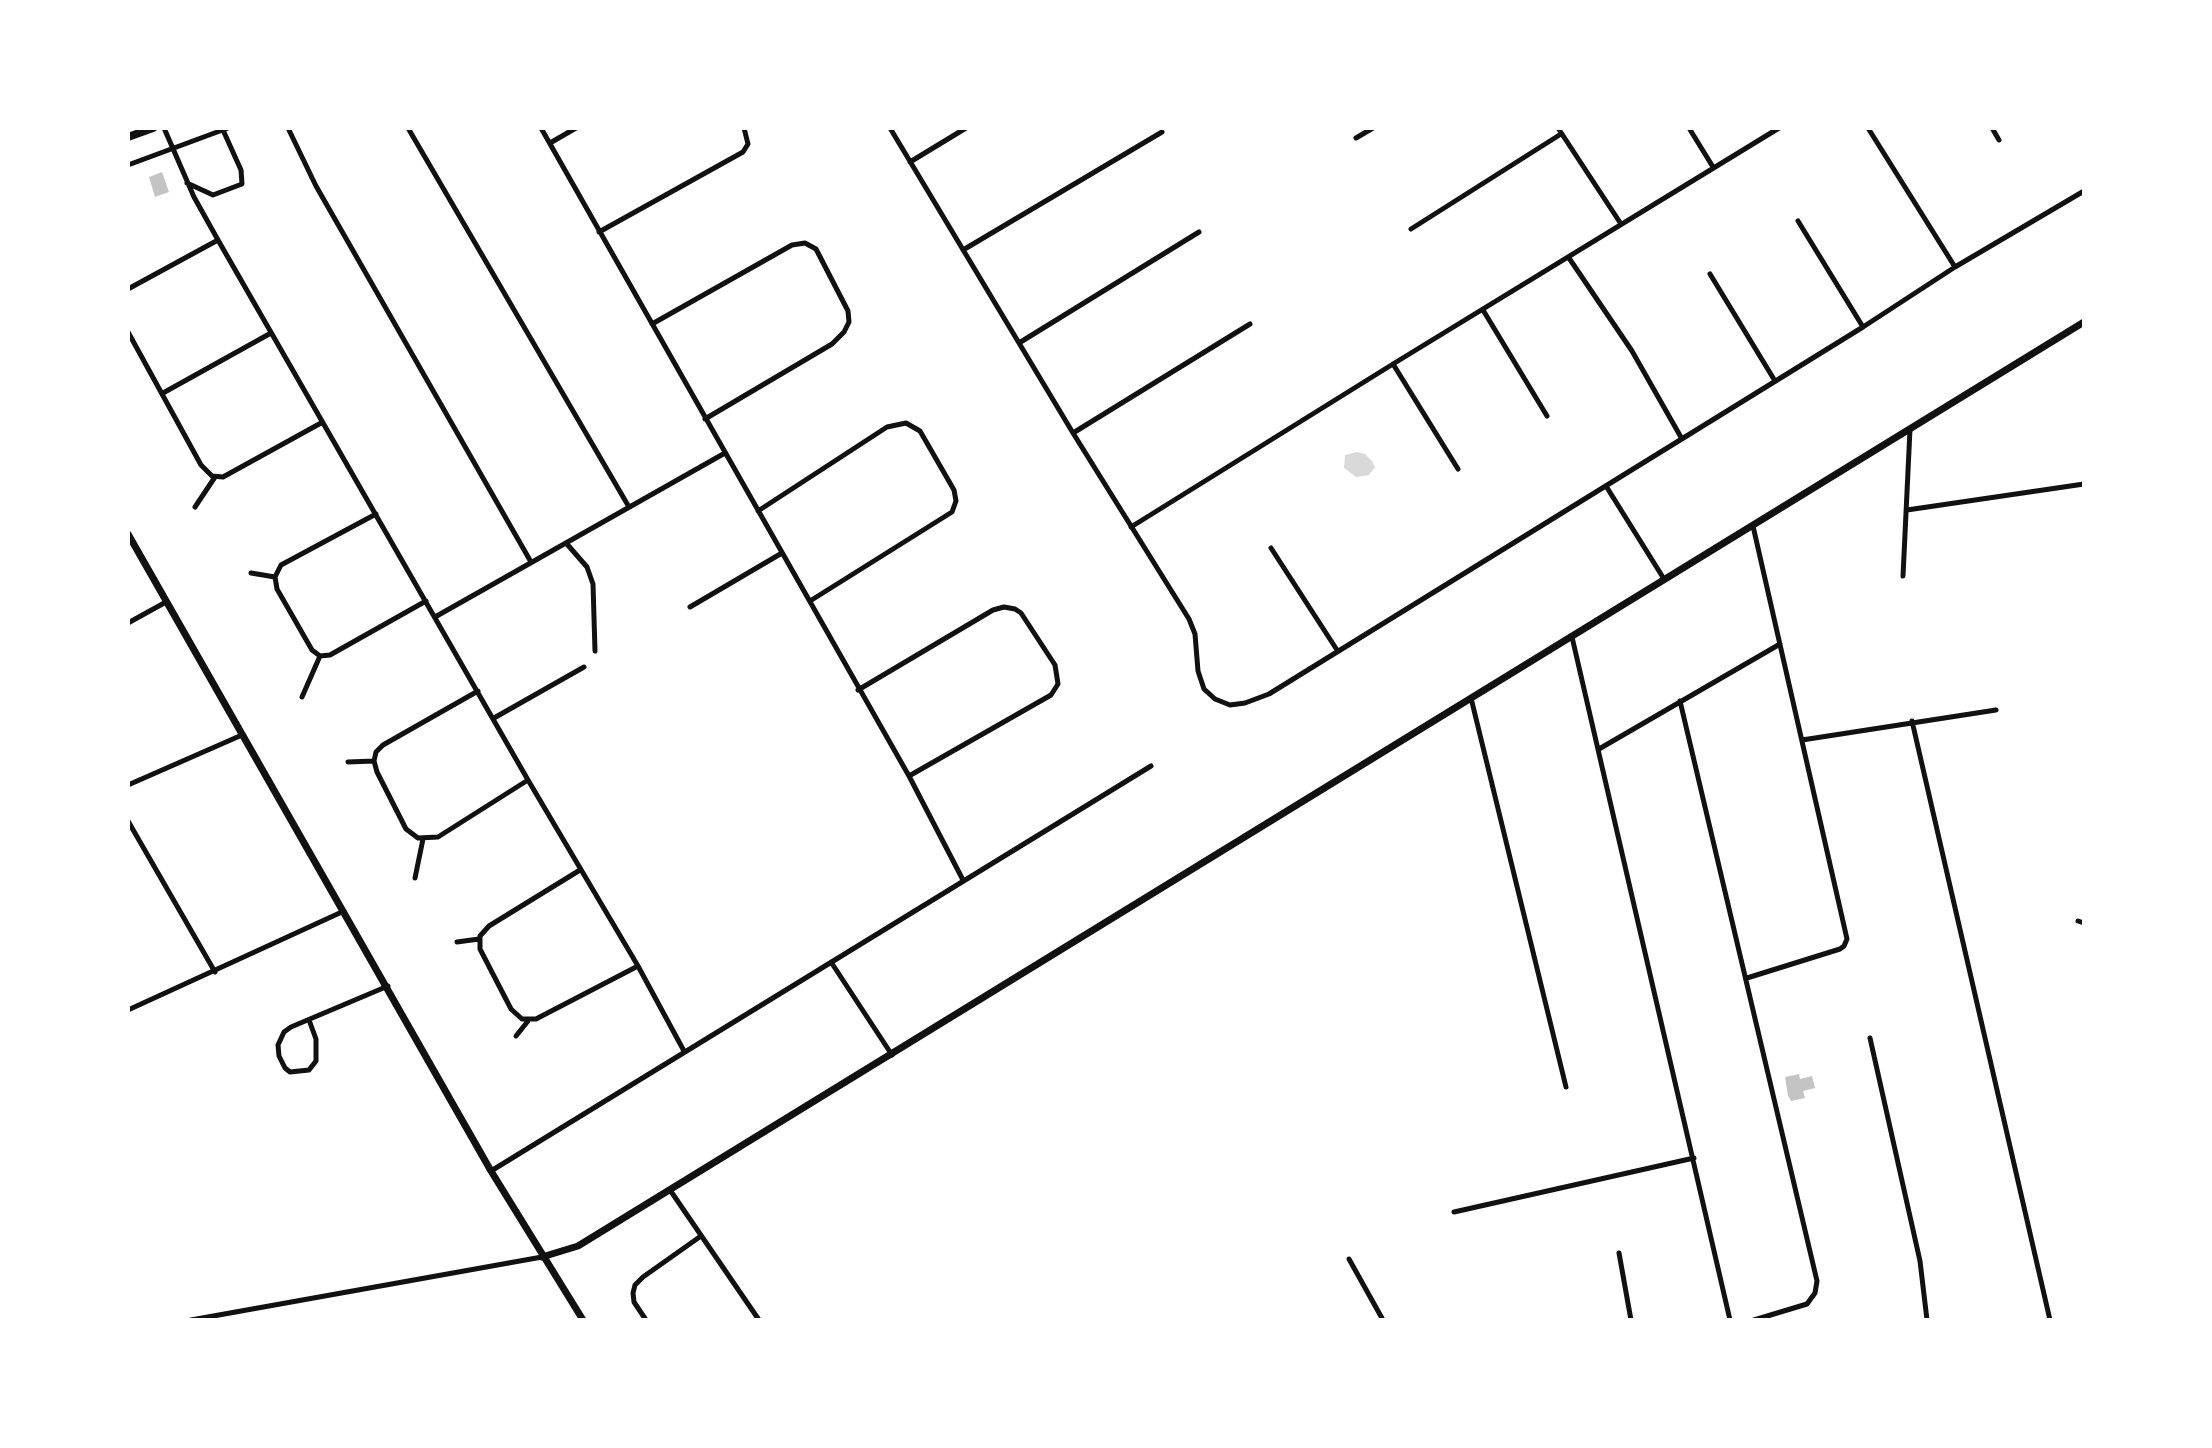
<!DOCTYPE html>
<style>
body{margin:0}
#map{position:relative;width:2212px;height:1448px;overflow:hidden;background:#fff;font-family:Arial,sans-serif}
canvas{display:block}
.frame{position:absolute;inset:0;border:130px solid #fff;pointer-events:none}
</style>
<div id="map">
<canvas width="2212" height="1448"></canvas>
<div class="frame"></div>
</div>
<script>
const c = document.querySelector('canvas').getContext('2d');
c.lineJoin = 'round';
function paint(path, color) { c.fillStyle = color; c.fill(path, 'evenodd'); }
const poly = rows => new Path2D(rows.map(r => 'M' + r).join(''));
function strokePath(path, color, width, dash) { c.strokeStyle = color; c.lineWidth = width; c.lineCap = dash ? 'butt' : 'round'; c.setLineDash(dash || []); c.stroke(path); }
const water = poly([
 [1357,452,1365,454,1372,461,1375,467,1369,475,1356,477,1344,468,1345,455]
]);
const building = poly([
 [162,172,169,192,155,197,149,177],
 [1799,1074,1800,1079,1812,1076,1815,1088,1803,1091,1805,1098,1791,1101,1788,1096,1785,1077]
]);
const minor = poly([
 [164,128,194,197,218,240,528,780,638,966,684,1051],
 [288,128,316,186,531,562],
 [408,128,629,507],
 [541,128,909,776,963,880],
 [890,128,1073,433,1189,619,1195,634,1198,671,1204,689,1215,699,1230,705,1245,703,1269,694,1863,327,1955,267,2084,191],
 [1558,128,1621,224],
 [1689,128,1713,167],
 [1868,128,1955,267],
 [1992,128,1999,140],
 [1356,138,1373,128],
 [550,143,576,128],
 [910,162,966,128],
 [128,165,228,128],
 [187,183,213,195,242,184,241,170,223,130],
 [1798,221,1863,327],
 [1411,229,1561,134],
 [599,232,743,152,748,144,744,128],
 [963,250,1162,132],
 [1569,258,1632,351,1682,439],
 [1710,274,1775,381],
 [128,289,218,240],
 [1483,310,1547,416],
 [652,324,792,245,805,243,816,249,848,311,849,322,844,332,832,344,705,419],
 [128,332,201,465,212,476,223,477,321,423],
 [1019,343,1199,232],
 [1393,364,1458,469],
 [163,393,271,333],
 [1073,433,1250,324],
 [1606,486,1664,579],
 [195,507,215,477],
 [1907,510,2084,484],
 [758,511,887,427,906,423,920,431,954,490,956,501,952,512,810,601],
 [376,514,281,565,275,577,277,589,312,650,320,656,330,655,426,601],
 [1131,527,1393,364,1779,128],
 [566,543,587,567,593,584,595,651],
 [1271,548,1337,650],
 [251,573,275,577],
 [1903,576,1910,429],
 [690,607,782,553],
 [435,617,725,453],
 [128,623,166,602],
 [1572,637,1730,1320],
 [858,690,993,610,1004,607,1015,609,1021,613,1055,665,1058,684,1051,695,909,776],
 [478,691,383,745,376,752,374,761,377,772,406,829,418,838,438,837,528,780],
 [302,697,320,656],
 [1471,698,1566,1087],
 [1680,701,1817,1281,1815,1293,1807,1304,1754,1320],
 [494,718,584,667],
 [1912,721,2050,1320],
 [1802,740,1996,710],
 [1599,749,1780,644],
 [348,762,374,761],
 [128,785,242,735],
 [128,821,215,972],
 [580,870,489,926,480,936,480,949,511,1009,522,1019,536,1019,638,966],
 [415,878,423,839],
 [2078,921,2084,923],
 [457,942,479,939],
 [831,962,892,1055],
 [1747,978,1840,949,1844,946,1847,939,1753,526],
 [128,1010,344,911],
 [309,1020,316,1039,316,1061,309,1070,290,1072,285,1068,279,1056,278,1045,284,1032,291,1027,388,986],
 [516,1036,528,1021],
 [1870,1038,1920,1261,1927,1320],
 [491,1171,1151,766],
 [670,1190,759,1320],
 [1454,1212,1694,1158],
 [1619,1253,1631,1320],
 [1349,1259,1383,1320],
 [191,1320,542,1257],
 [646,1320,634,1302,633,1293,635,1285,643,1277,701,1236]
]);
const tertiary = poly([
 [128,534,491,1171,583,1320],
 [542,1257,578,1246,2084,322]
]);
const primary = poly([
 [128,137,153,128]
]);
paint(water, '#d9d9d9');
paint(building, '#c4c4c4');
strokePath(minor, '#111', 5);
strokePath(tertiary, '#111', 7);
strokePath(primary, '#111', 8);
</script>
